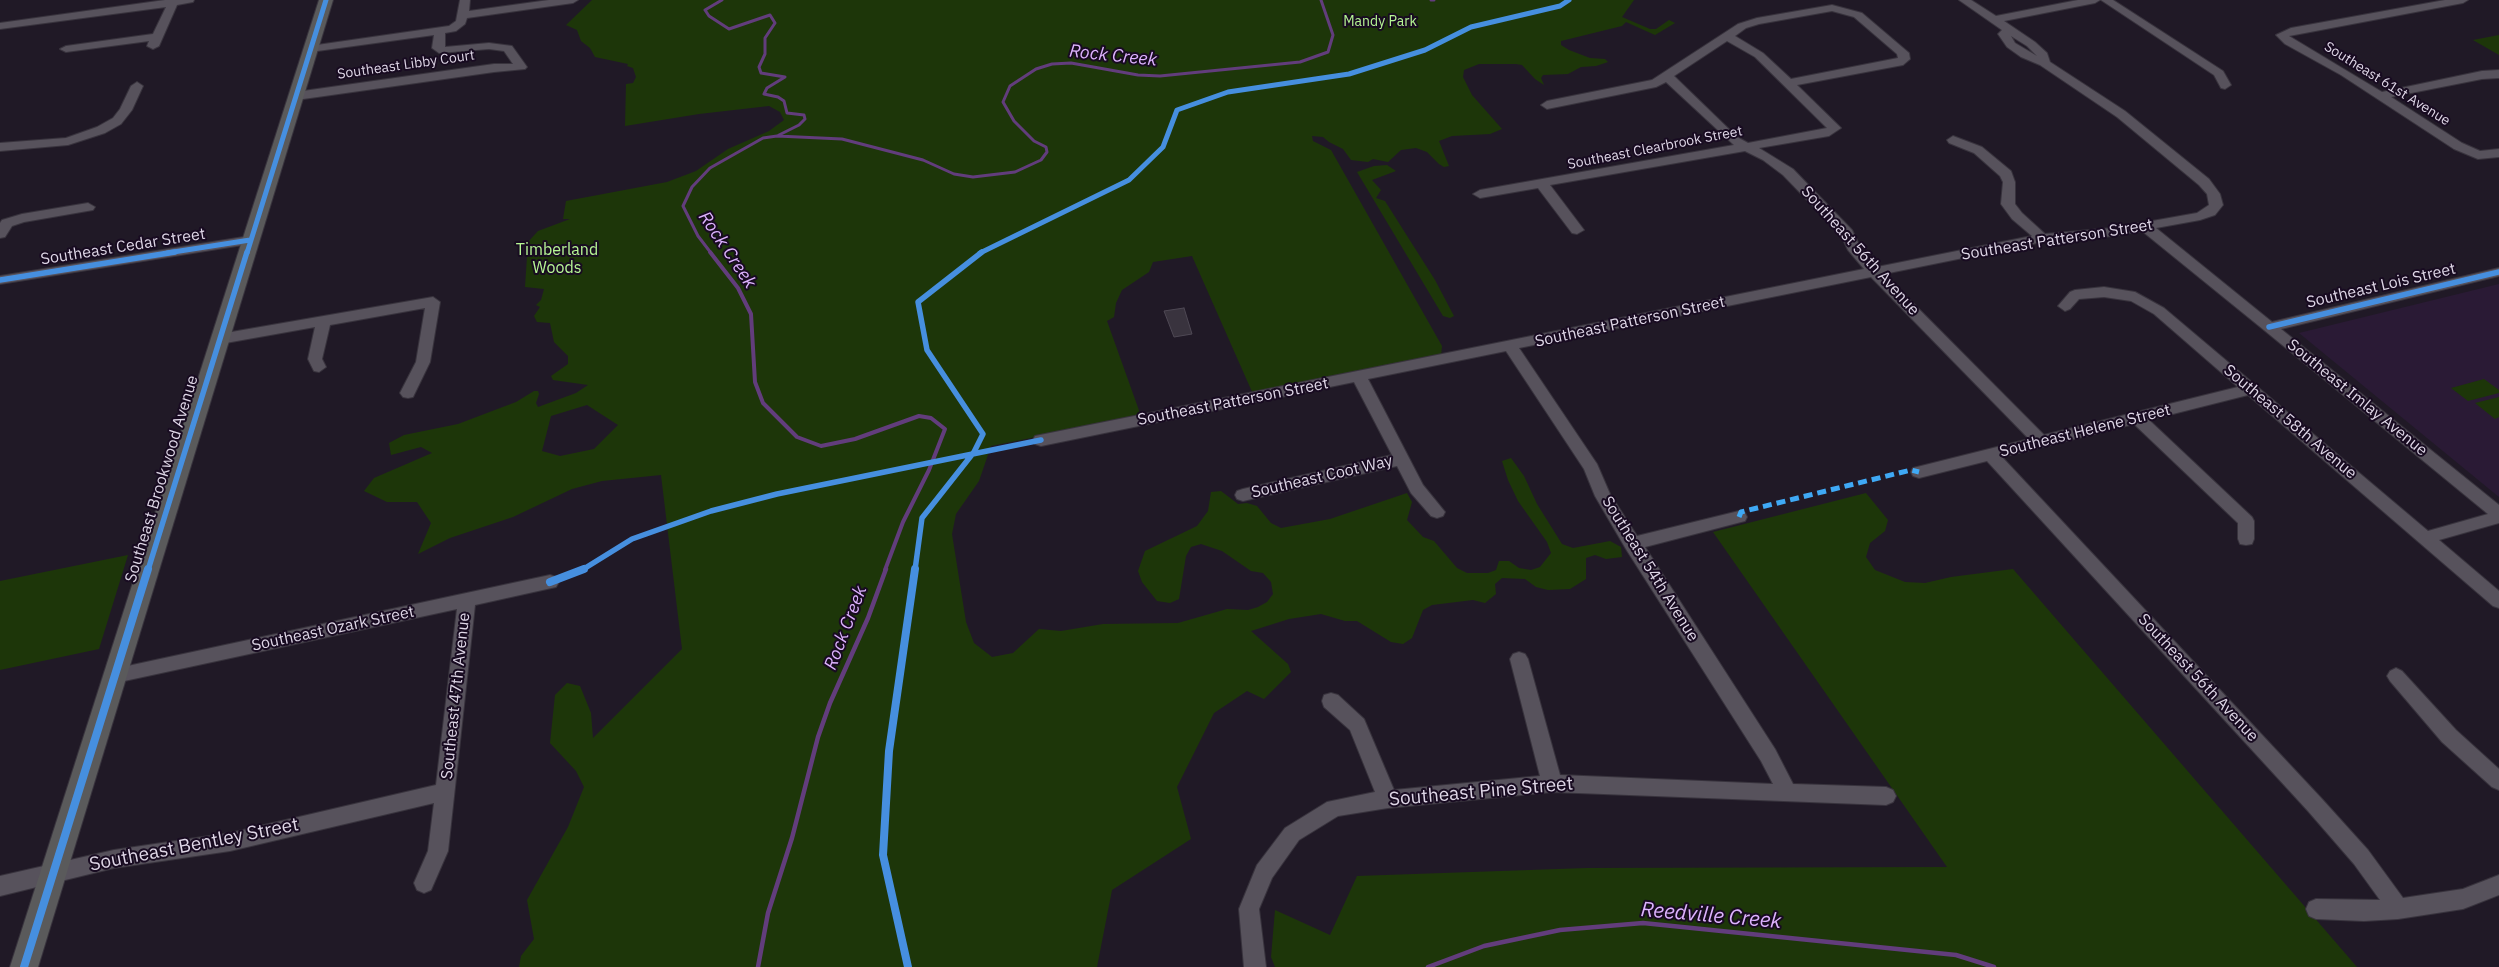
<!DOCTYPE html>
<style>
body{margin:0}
canvas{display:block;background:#201926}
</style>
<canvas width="2499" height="967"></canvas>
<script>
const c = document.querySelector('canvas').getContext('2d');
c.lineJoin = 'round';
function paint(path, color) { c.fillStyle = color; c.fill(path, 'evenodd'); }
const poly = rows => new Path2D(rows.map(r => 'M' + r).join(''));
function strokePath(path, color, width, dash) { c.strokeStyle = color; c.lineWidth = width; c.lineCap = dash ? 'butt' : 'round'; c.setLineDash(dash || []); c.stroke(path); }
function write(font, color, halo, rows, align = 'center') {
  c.font = font + ' "IBM Plex Sans",sans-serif'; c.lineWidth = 4; c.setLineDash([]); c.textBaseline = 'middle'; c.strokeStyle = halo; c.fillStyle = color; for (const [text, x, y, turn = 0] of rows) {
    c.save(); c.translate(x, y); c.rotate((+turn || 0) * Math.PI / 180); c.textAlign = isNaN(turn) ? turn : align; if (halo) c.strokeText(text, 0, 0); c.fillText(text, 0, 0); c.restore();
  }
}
const built = poly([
 [2499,284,2499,497,2299,333]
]);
const green = poly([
 [592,0,1634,0,1622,17,1650,29,1656,29,1669,20,1675,23,1655,35,1626,22,1622,26,1561,41,1561,45,1569,50,1590,58,1605,59,1608,62,1596,66,1581,67,1568,74,1543,75,1541,78,1544,85,1535,79,1522,65,1516,64,1479,64,1464,70,1463,77,1472,95,1502,129,1490,134,1452,136,1439,141,1449,166,1444,167,1439,164,1427,152,1416,148,1401,150,1388,162,1373,159,1368,162,1351,160,1343,149,1329,142,1323,137,1312,136,1313,141,1331,150,1442,346,1441,356,1253,394,1192,256,1153,262,1149,272,1122,290,1116,303,1114,317,1107,321,1141,416,991,446,979,481,956,514,952,534,966,622,974,643,992,657,1013,653,1039,629,1061,631,1103,624,1178,623,1227,609,1248,610,1258,607,1267,602,1273,594,1271,582,1263,573,1251,571,1222,551,1201,544,1191,547,1186,556,1179,599,1170,603,1157,601,1142,582,1138,571,1145,551,1197,526,1208,511,1211,492,1221,491,1238,504,1247,503,1257,506,1271,523,1281,528,1330,519,1407,493,1412,502,1407,520,1423,537,1434,541,1457,568,1467,573,1488,573,1496,570,1499,561,1509,561,1519,568,1531,570,1540,567,1551,553,1547,542,1518,501,1508,480,1502,461,1511,458,1524,476,1537,504,1562,544,1573,548,1610,541,1621,547,1622,557,1606,559,1595,555,1586,558,1586,579,1570,589,1548,590,1536,587,1525,579,1502,578,1495,584,1496,594,1485,603,1473,600,1432,605,1423,610,1412,638,1403,644,1391,642,1357,621,1345,621,1321,614,1289,619,1251,631,1288,664,1291,672,1264,699,1247,691,1214,713,1177,787,1191,839,1112,890,1097,967,519,967,521,956,534,939,527,900,568,827,584,787,576,771,550,743,555,695,567,683,580,686,591,713,593,738,682,649,661,475,602,481,572,489,513,517,450,538,418,554,431,523,417,502,387,502,364,491,374,478,432,453,421,447,391,455,389,443,404,435,458,424,516,402,534,391,538,391,539,394,536,403,538,407,576,393,588,385,553,380,551,376,568,364,568,356,554,342,550,323,537,322,534,316,540,307,536,305,541,300,544,289,525,287,528,242,538,231,570,219,563,219,566,201,667,182,696,171,728,149,769,131,784,120,780,112,769,106,699,114,625,126,626,84,633,83,636,77,633,68,627,66,628,64,595,57,590,48,581,41,577,30,566,25],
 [587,405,618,425,594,449,560,456,542,451,551,416],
 [2499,35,2499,55,2473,40],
 [1387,165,1396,171,1372,180,1381,190,1376,198,1385,201,1435,280,1454,316,1450,318,1443,316,1357,172,1374,166],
 [2484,379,2499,390,2499,393,2468,401,2451,388],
 [2499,397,2499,417,2495,419,2475,403],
 [1866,493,1888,520,1885,531,1870,543,1866,557,1875,570,1905,582,1925,583,1951,577,2013,569,2357,967,1275,967,1271,957,1275,910,1330,935,1357,876,1587,868,1947,867,1713,532],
 [128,555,99,649,0,670,0,581]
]);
const streamFar2 = poly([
 [722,0,705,10,709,16,729,29,770,15,775,23,765,38,765,54,759,67,761,73,785,77,767,88,764,94,778,97,784,101,787,113,804,115,805,119,799,125,779,135],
 [1431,0,1434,0],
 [711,253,698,236,683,206,692,187,710,168,763,138,777,136,842,139,923,160,954,174,973,177,1015,172,1041,160,1047,152,1046,147,1034,141,1014,121,1003,102,1010,86,1036,69,1052,64,1071,63,1138,75,1160,76,1300,62,1328,52,1333,35,1321,0]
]);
const streamFar1 = poly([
 [710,252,738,288,751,314,755,382,763,403,797,437,821,446,855,439,919,416,931,418,945,429,929,470,903,522,885,570]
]);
const stream = poly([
 [758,967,768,913,792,838,818,737,830,703,868,618,886,569],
 [1428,967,1484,946,1560,930,1643,923,1956,955,1994,967]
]);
const building = poly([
 [1184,308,1192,334,1174,337,1164,311,1184,308]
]);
const minor = poly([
 [165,0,194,0,193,2,177,5,159,46,153,49,147,46,149,41,66,52,60,49,66,46,153,34,166,7,0,29,0,23,165,0],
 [460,0,470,0,469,11,549,0,578,0,573,3,467,18,465,24,456,31,445,33,445,47,489,43,512,46,527,67,525,69,494,72,296,100,290,96,296,92,494,64,513,64,504,51,489,49,439,53,432,48,434,35,310,52,304,49,310,46,449,26,456,21,460,0],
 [1959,0,1971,0,1996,16,2078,0,2100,0,2095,3,2004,21,2035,42,2047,53,2050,62,2125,111,2209,179,2220,194,2223,205,2215,215,2200,220,2156,228,2272,322,2499,268,2499,276,2281,329,2499,505,2499,523,2439,540,2499,591,2499,608,2493,606,2248,395,2149,420,2252,517,2254,521,2254,539,2252,544,2246,545,2240,544,2238,539,2238,523,2134,424,2002,457,2322,799,2368,850,2403,898,2463,889,2499,875,2499,895,2463,909,2398,919,2364,921,2316,919,2309,916,2306,909,2309,902,2316,899,2380,900,2354,864,2308,811,1987,461,1919,478,1913,476,1911,472,1913,468,2029,439,1871,277,1519,348,1597,464,1610,494,1637,536,1739,511,1745,513,1747,517,1745,521,1645,547,1775,749,1793,784,1886,787,1893,790,1896,796,1893,802,1886,805,1552,792,1388,808,1338,816,1299,840,1272,878,1259,909,1266,967,1244,967,1239,909,1257,865,1285,828,1327,802,1375,792,1350,730,1324,707,1322,701,1324,695,1331,693,1338,695,1364,719,1394,790,1540,776,1510,659,1513,654,1519,652,1525,654,1528,659,1560,775,1773,784,1761,761,1626,549,1595,496,1584,469,1506,351,1368,379,1423,485,1445,512,1443,516,1437,518,1431,516,1411,493,1397,466,1243,501,1237,499,1235,495,1237,491,1243,489,1392,455,1354,382,1041,446,1035,444,1033,440,1035,436,1864,269,1848,250,1841,235,1783,175,1763,160,1745,151,1550,185,1584,230,1577,234,1572,233,1538,188,1480,198,1473,194,1480,190,1734,145,1666,82,1656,87,1547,109,1541,105,1547,101,1652,80,1738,24,1757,18,1832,5,1862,13,1909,53,1910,59,1903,65,1797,85,1841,128,1829,136,1759,148,1793,169,1852,230,1861,249,1877,267,2032,236,2012,219,2001,204,2003,182,2000,176,1974,153,1949,143,1947,140,1953,136,1982,147,2011,171,2015,182,2015,204,2022,213,2045,234,2113,228,2197,213,2209,205,2207,194,2199,185,2117,117,2040,65,2021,57,2007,47,1998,34,2002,30,1959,0],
 [1832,11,1854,17,1897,54,1898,58,1791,79,1763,53,1735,36,1746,28,1759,24,1832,11],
 [2011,36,2027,46,2037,56,2015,43,2011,36],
 [1727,41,1755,57,1827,128,1748,143,1737,137,1674,76,1727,41],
 [2142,231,2264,330,2488,514,2428,531,2164,308,2135,292,2104,287,2075,290,2070,292,2058,306,2065,311,2070,309,2079,299,2104,297,2131,301,2154,314,2238,387,2044,435,1884,274,2042,242,2113,236,2142,231],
 [2101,0,2113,0,2223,71,2231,85,2225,89,2221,88,2214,75,2101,0],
 [2445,0,2468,0,2463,3,2289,36,2382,92,2482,71,2499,70,2499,78,2482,79,2391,97,2462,143,2480,151,2499,149,2499,157,2478,159,2454,149,2341,75,2285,44,2276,35,2291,28,2445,0],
 [137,82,143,86,132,110,121,124,105,133,68,145,0,151,0,143,66,138,97,127,113,118,120,109,131,86,137,82],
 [88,203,95,207,93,210,24,222,12,226,5,237,0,238,0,223,2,220,22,214,88,203],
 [250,236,257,240,255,243,0,284,0,276,250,236],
 [433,297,440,302,430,362,413,397,408,398,403,397,400,393,416,362,425,308,330,325,322,359,326,367,319,372,314,371,308,359,315,327,220,344,213,339,220,334,433,297],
 [550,575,556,577,559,582,556,587,475,605,448,851,431,890,424,893,417,890,414,883,428,851,434,803,230,851,114,868,0,896,0,876,114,850,230,833,436,785,457,609,115,683,109,680,106,675,109,670,550,575],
 [2396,668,2402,671,2456,730,2499,769,2499,790,2492,787,2442,742,2390,681,2387,676,2390,671,2396,668]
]);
const major = poly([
 [319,0,333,0,38,967,10,967,319,0]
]);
const quiet = poly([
 [1739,517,1741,512,1911,470,1919,472]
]);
const cyclewayFar2 = poly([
 [167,253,250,240],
 [247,253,326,0],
 [980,253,1129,180,1163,147,1177,110,1228,92,1349,74,1425,50,1471,27,1560,6,1569,0]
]);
const cyclewayFar1 = poly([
 [0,280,175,252],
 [2269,327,2499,272],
 [148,570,247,252],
 [582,570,632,539,711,511,777,494,1041,440],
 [915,570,922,518,974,452,983,434,927,350,918,302,982,252]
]);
const cycleway = poly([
 [550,582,584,569],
 [24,967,148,569],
 [908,967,883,855,889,751,915,569]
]);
const farParknames = [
 ["Mandy Park",1380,22]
];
const farStreetnames = [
 ["Southeast Libby Court",406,65,-8],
 ["Southeast 61st Avenue",2387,84,32],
 ["Southeast Clearbrook Street",1655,148,-11]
];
const streetNames = [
 ["Southeast Patterson Street",2057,240,-9],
 ["Southeast Cedar Street",123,247,-9],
 ["Southeast 56th Avenue",1860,251,48],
 ["Southeast Lois Street",2381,286,-13],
 ["Southeast Patterson Street",1630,322,-12],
 ["Southeast Imlay Avenue",2357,398,39],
 ["Southeast Patterson Street",1233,402,-11],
 ["Southeast 58th Avenue",2290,422,40],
 ["Southeast Helene Street",2085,431,-14],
 ["Southeast Coot Way",1322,477,-13],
 ["Southeast Brookwood Avenue",162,479,-73],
 ["Southeast 54th Avenue",1650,569,58],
 ["Southeast Ozark Street",333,629,-12],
 ["Southeast 56th Avenue",2198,678,47],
 ["Southeast 47th Avenue",456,696,-84]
];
const parkNames = [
 ["Timberland",557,250],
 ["Woods",557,268]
];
const waterNames = [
 ["Rock Creek",1113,56,6],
 ["Rock Creek",727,250,56],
 ["Rock Creek",846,628,-69]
];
const nearStreetnames = [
 ["Southeast Pine Street",1481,792,-5],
 ["Southeast Bentley Street",194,845,-11]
];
const nearWaternames = [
 ["Reedville Creek",1711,916,5]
];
paint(built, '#2a1a35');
paint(green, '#1d3609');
strokePath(streamFar2, '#623d7c', 3);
strokePath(streamFar1, '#623d7c', 4);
strokePath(stream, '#623d7c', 4.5);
paint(building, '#39333e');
strokePath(building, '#4e4854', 1);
strokePath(minor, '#38333d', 2);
strokePath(major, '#38333d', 2);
paint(minor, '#57525c');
paint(major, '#5a5a5b');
strokePath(quiet, '#3fa9f5', 5, [9, 5]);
strokePath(cyclewayFar2, '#468fdf', 5);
strokePath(cyclewayFar1, '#468fdf', 5.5);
strokePath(cycleway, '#468fdf', 8);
write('14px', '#b6f694', '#180b21', farParknames);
write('14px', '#ded6e6', '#180b21', farStreetnames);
write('16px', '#ded6e6', '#180b21', streetNames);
write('16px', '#b6f694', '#180b21', parkNames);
write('italic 18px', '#ddb2fe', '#180b21', waterNames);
write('19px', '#ded6e6', '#180b21', nearStreetnames);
write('italic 21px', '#ddb2fe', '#180b21', nearWaternames);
</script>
